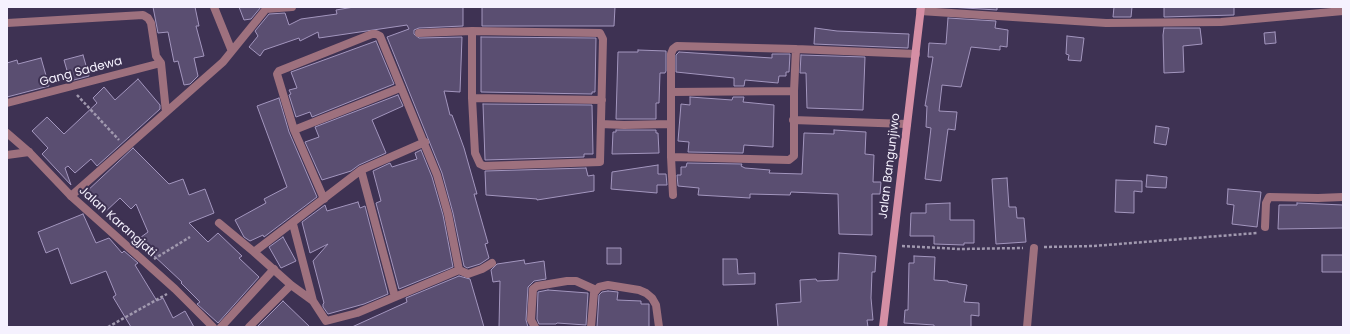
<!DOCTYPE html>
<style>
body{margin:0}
#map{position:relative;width:1350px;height:334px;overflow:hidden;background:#3e3253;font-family:Poppins,sans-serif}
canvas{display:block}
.frame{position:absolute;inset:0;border:8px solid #f5f1fe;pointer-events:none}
</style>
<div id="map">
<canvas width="1350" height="334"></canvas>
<div class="frame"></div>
</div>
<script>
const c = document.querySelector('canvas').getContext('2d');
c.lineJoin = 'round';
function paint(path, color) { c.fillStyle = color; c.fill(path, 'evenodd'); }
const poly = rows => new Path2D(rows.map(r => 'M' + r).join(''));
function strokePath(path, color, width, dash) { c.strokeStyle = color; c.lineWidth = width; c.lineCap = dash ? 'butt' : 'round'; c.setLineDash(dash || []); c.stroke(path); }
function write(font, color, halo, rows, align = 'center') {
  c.font = font + ' Poppins,sans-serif'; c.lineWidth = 4; c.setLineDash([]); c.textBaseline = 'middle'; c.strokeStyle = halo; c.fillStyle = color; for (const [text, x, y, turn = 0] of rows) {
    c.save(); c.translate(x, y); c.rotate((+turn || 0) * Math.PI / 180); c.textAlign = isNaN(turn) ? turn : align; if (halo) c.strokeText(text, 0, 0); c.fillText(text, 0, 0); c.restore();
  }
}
const building = poly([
 [153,7,195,7,199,26,196,26,204,56,194,58,198,76,190,84,184,85,178,61,174,62,168,32,158,33,153,7],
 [239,7,261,7,251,19,244,20,239,7],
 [354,7,463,7,463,26,419,28,414,30,414,34,419,38,462,37,460,92,444,91,450,115,452,115,464,148,477,194,474,194,488,243,485,244,489,258,480,264,467,268,464,266,453,213,442,173,387,37,409,29,407,25,319,38,318,32,300,41,299,38,264,50,260,56,249,47,258,36,255,31,269,14,285,13,289,25,301,19,337,14,336,10,354,7],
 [482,7,615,7,614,26,482,26,482,7],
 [949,7,997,7,997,10,949,7],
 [1114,7,1132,7,1131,17,1113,17,1114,7],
 [1164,7,1234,7,1234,15,1164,17,1164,7],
 [948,18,996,21,995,28,1008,30,1007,47,1000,46,1000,50,971,47,961,87,942,85,939,111,957,112,955,130,948,129,941,181,925,179,931,128,926,127,927,106,925,106,933,57,928,57,929,43,946,44,948,18],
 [815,28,837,31,909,34,908,48,814,44,815,28],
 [1164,28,1200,28,1202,44,1183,46,1184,72,1164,73,1163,35,1164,28],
 [1275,32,1276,43,1265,44,1264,33,1275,32],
 [1067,36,1084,38,1081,61,1068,60,1069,55,1066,54,1067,36],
 [481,37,596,38,595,92,592,92,592,94,481,92,481,37],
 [376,41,394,84,312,117,310,112,296,117,289,95,291,94,289,90,297,88,291,72,376,41],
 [638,50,666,51,666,71,665,73,660,73,659,103,656,103,656,119,616,119,618,52,638,52,638,50],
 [679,52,772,58,772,54,790,54,789,72,786,72,786,76,779,76,778,83,745,80,744,86,734,86,734,78,676,72,676,55,679,52],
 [83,55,89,76,70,81,64,60,83,55],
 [801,55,865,57,863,110,807,108,806,73,800,73,801,55],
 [41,58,49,86,7,97,7,63,17,60,18,64,41,58],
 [138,79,160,105,160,109,97,166,91,159,75,173,68,166,65,168,71,185,42,154,48,148,32,131,47,117,64,134,97,103,93,98,104,87,115,100,138,79],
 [398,95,403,106,372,120,386,153,359,165,351,171,322,180,305,142,319,137,315,127,398,95],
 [690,97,732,100,733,97,744,97,743,102,774,105,773,147,744,145,743,153,688,152,689,142,678,141,681,104,690,105,690,97],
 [279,98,289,132,317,197,264,237,263,235,250,241,244,237,235,220,266,203,264,199,287,187,257,106,279,98],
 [483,104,592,105,593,154,584,154,584,157,485,160,483,104],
 [1156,126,1169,128,1166,145,1154,143,1156,126],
 [616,130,656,130,656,133,658,133,659,153,612,154,613,132,616,132,616,130],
 [834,130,866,132,865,154,874,155,873,182,881,182,880,194,872,194,872,235,839,234,838,194,791,192,790,195,750,194,750,198,698,195,699,188,678,186,677,175,681,175,681,167,686,167,687,163,742,164,741,166,745,168,770,170,769,173,802,174,804,133,834,134,834,130],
 [133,148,169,184,183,179,189,195,205,189,214,213,189,223,208,242,218,233,242,256,239,258,259,277,218,323,197,304,200,302,181,283,182,282,137,240,148,232,136,204,131,209,120,198,104,213,85,193,133,148],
 [421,150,432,177,443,215,453,267,399,289,376,203,381,201,373,171,390,163,392,167,417,159,415,153,421,150],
 [658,165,658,174,666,174,667,185,657,185,657,193,611,189,612,172,658,165],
 [586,168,588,176,594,175,594,191,537,200,537,199,486,195,485,171,586,168],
 [1147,175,1167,177,1166,188,1146,187,1147,175],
 [1007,178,1009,207,1016,207,1017,218,1024,218,1026,242,996,244,992,179,1007,178],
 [1116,180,1142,181,1142,192,1134,191,1134,213,1115,212,1116,180],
 [1228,189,1261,192,1257,227,1232,224,1234,205,1227,204,1228,189],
 [358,202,360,208,365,206,388,294,364,304,328,314,323,307,323,304,324,303,313,261,328,244,310,253,302,222,325,205,327,211,358,202],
 [950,203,950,220,974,220,974,243,964,243,964,245,934,244,934,236,910,236,911,213,926,213,926,204,950,203],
 [1297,203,1343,205,1343,228,1278,229,1279,205,1297,205,1297,203],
 [83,214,96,243,109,238,122,253,124,251,138,263,135,265,157,301,163,298,173,318,185,311,194,327,131,327,113,297,116,295,106,271,71,284,58,248,46,253,38,232,83,214],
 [283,237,296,261,281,268,269,247,283,237],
 [607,248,621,248,621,264,607,264,607,248],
 [839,253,876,256,875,272,872,272,871,298,873,320,867,320,868,327,778,327,776,304,801,302,800,280,816,279,817,281,838,280,839,253],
 [1322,255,1343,255,1343,272,1322,272,1322,255],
 [914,256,935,257,934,280,948,281,948,282,967,285,964,302,979,303,979,316,971,315,971,327,934,327,934,325,904,323,905,310,908,310,909,263,914,263,914,256],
 [723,259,737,259,738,274,755,273,755,284,723,285,723,259],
 [524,260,525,264,544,261,546,279,534,281,528,287,526,320,528,327,499,327,500,281,493,282,491,270,497,264,524,260],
 [459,276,470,279,484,327,352,327,407,302,406,298,459,276],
 [548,290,588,293,586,325,557,323,556,324,539,324,537,319,538,292,548,290],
 [608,291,618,292,617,300,641,301,641,304,649,304,649,327,597,327,599,295,602,292,608,291],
 [283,301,310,327,257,327,283,301]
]);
const path = poly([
 [77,95,119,140],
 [902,246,959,249,1023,248],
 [1044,247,1094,246,1257,233],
 [154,259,190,237],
 [108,327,167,294]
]);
const service = poly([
 [7,155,29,152],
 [535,327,531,320,533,289,537,286,567,281,576,281,596,290]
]);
const minor = poly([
 [214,7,231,49],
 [920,11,1106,23,1221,22,1343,11],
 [7,23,143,15,148,18,151,23,156,56,161,63,166,112],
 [419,33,472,31,600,33,603,39,600,162,484,166,480,164,475,153,472,98,472,31],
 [794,91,796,49],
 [472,98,602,100],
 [7,103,161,63],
 [793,120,907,124],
 [601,124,624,125,671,124],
 [294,130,400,88],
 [671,157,789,160,794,156,794,91,671,92],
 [361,170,395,297],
 [673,195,671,157,671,54,673,49,677,46,796,49,916,54],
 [71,196,223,62,266,9,292,7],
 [324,199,294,130,277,74,279,71,372,34,376,34,380,36,437,175,448,214,459,270],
 [219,223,254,252,291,285,313,301],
 [293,224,313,301,326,321,357,313,459,270,468,274,482,269,492,263],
 [1265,227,1266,203,1269,197,1318,198,1343,197],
 [254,252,361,170,425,142],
 [221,327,274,269],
 [249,327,291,285],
 [591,327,594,293,599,287,608,285,639,290,646,293,652,298,656,305,659,327],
 [1027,327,1034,248]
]);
const tertiary = poly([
 [7,133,29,152,71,196,175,289,213,327]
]);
const secondary = poly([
 [883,327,921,7]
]);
const streetNames = [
 ["Gang Sadewa",81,72,-15],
 ["Jalan Bangunjiwo",890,166,-83],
 ["Jalan Karangjati",117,222,42]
];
paint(building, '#5a4e71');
strokePath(building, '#a396be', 1);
strokePath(path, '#a199af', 2.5, [3, 2]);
strokePath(service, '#9e717e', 8);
strokePath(minor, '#9e717e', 8);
strokePath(tertiary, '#9e717e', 8);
strokePath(secondary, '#d58fa5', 8);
write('12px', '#f5f1fe', '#3e3253', streetNames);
</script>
